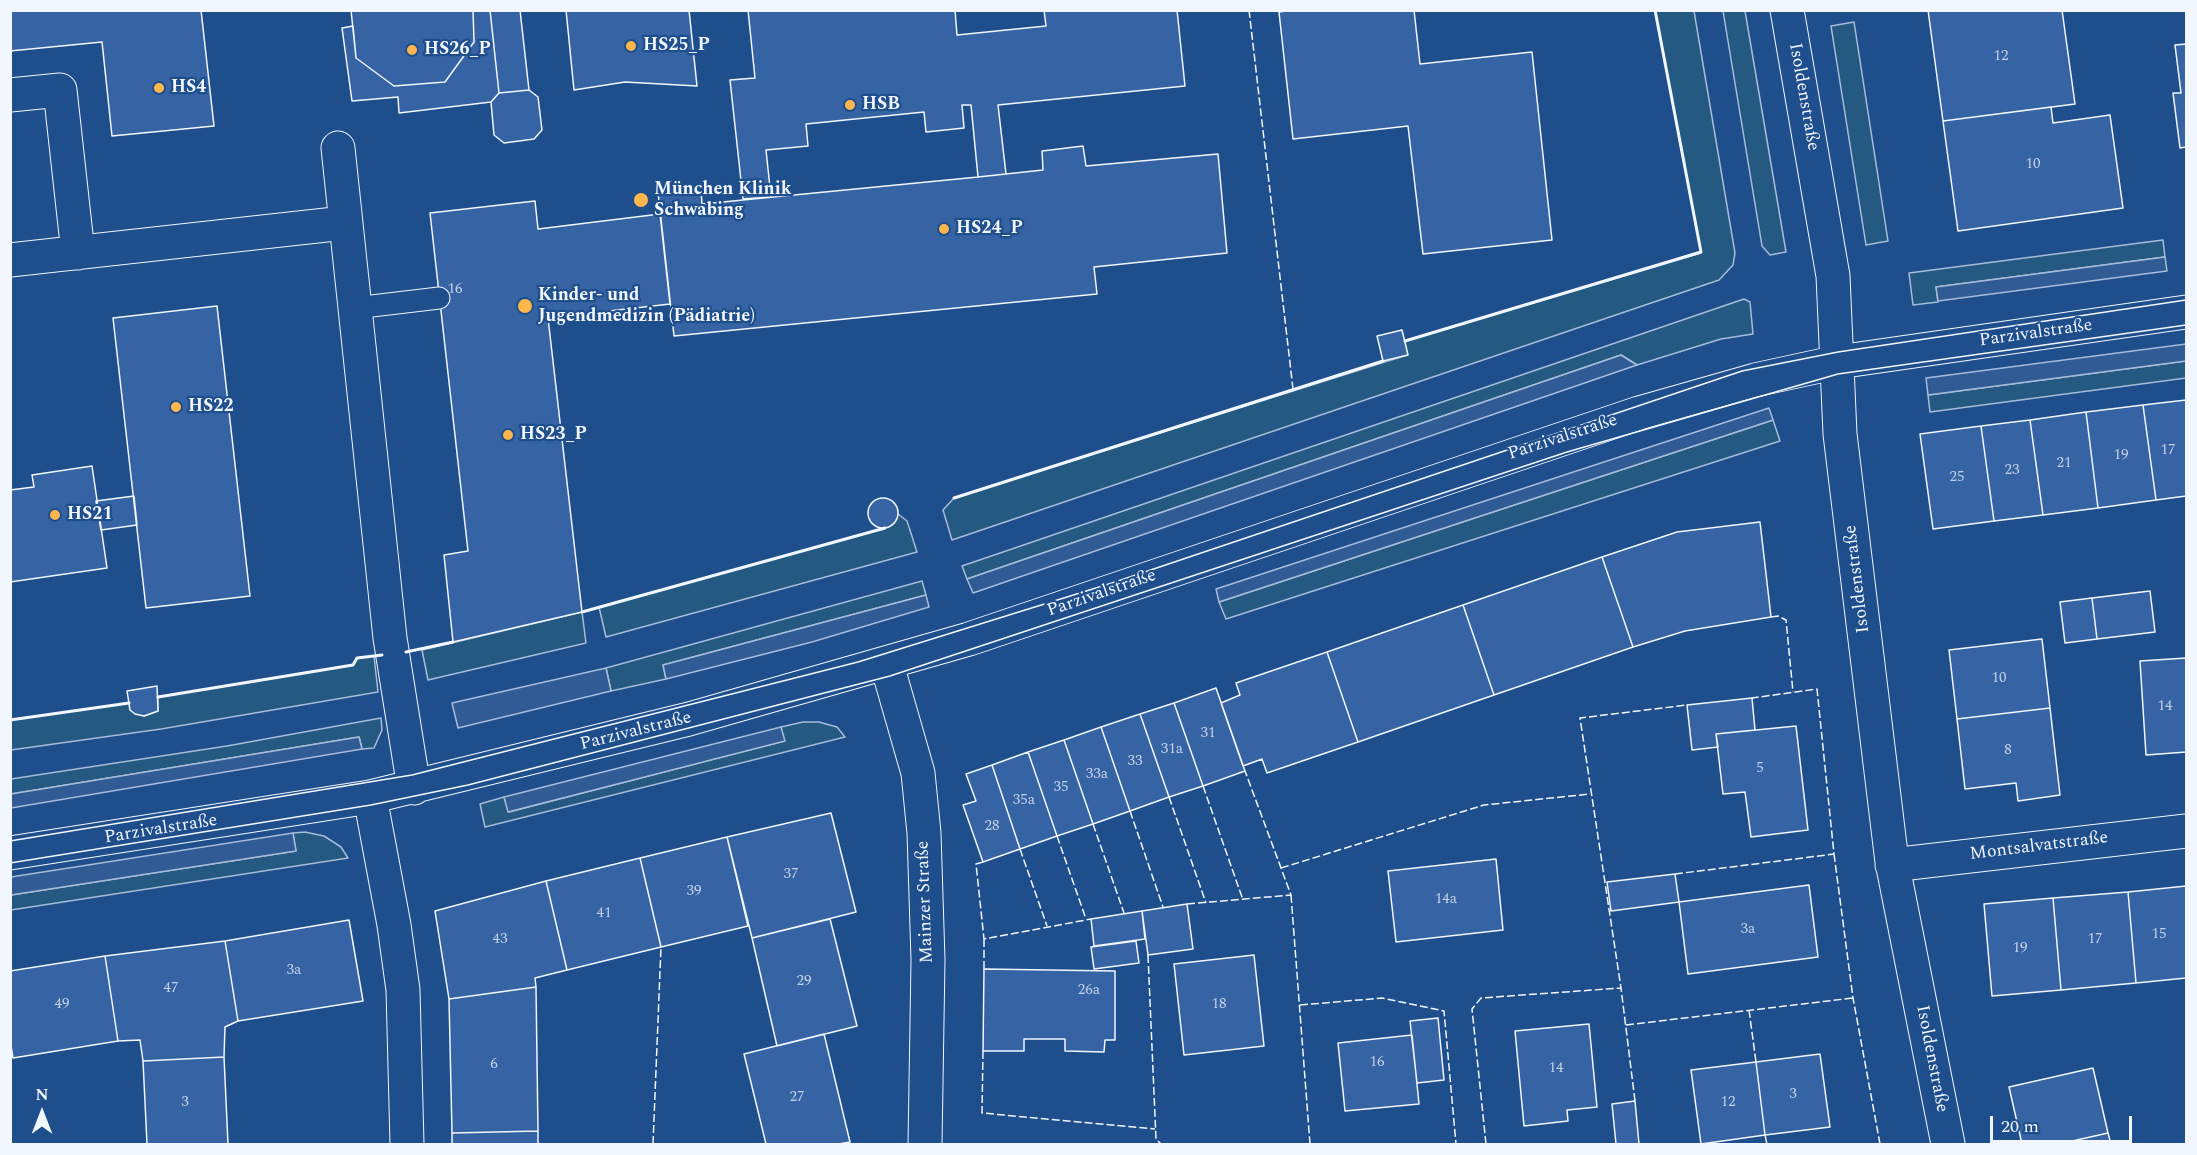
<!DOCTYPE html>
<meta charset="utf-8">
<style>
body{margin:0}
#map{position:relative;width:2197px;height:1155px;overflow:hidden;background:#1f4e8c;font-family:Spectral,serif}
canvas{display:block}
.frame{position:absolute;inset:0;border:12px solid #f2f6ff;pointer-events:none}
.north{position:absolute;left:12px;top:1083px;width:60px;height:60px;-webkit-text-stroke:4px #1f4e8c;paint-order:stroke;rotate:0deg;font-size:16px;font-weight:700;line-height:24px;text-align:center;color:#f2f6ff}
.north::after{content:'';display:block;margin:auto;width:21px;height:27px;background:#f2f6ff;clip-path:polygon(50% 0,100% 100%,50% 72%,0 100%)}
.scale{position:absolute;left:1990px;top:1116px;width:142px;height:27px;box-sizing:border-box;border:3px solid #f2f6ff;border-top:0;padding-left:8px;font-size:18px;line-height:21px;white-space:nowrap;color:#f2f6ff;-webkit-text-stroke:4px #1f4e8c;paint-order:stroke}
</style>
<div id="map">
<canvas width="2197" height="1155"></canvas>
<div class="frame"></div>
<div class="north">N</div>
<div class="scale">20 m</div>
</div>
<script>
const c = document.querySelector('canvas').getContext('2d');
c.lineJoin = 'round';
function paint(path, color) { c.fillStyle = color; c.fill(path, 'evenodd'); }
const poly = rows => new Path2D(rows.map(r => 'M' + r).join(''));
function strokePath(path, color, width, dash) { c.strokeStyle = color; c.lineWidth = width; c.lineCap = dash ? 'butt' : 'round'; c.setLineDash(dash || []); c.stroke(path); }
function write(font, color, halo, rows, align = 'center') {
  c.font = font + ' Spectral,serif'; c.lineWidth = 4.5; c.setLineDash([]); c.textBaseline = 'middle'; c.strokeStyle = halo; c.fillStyle = color; for (const [text, x, y, turn = 0] of rows) {
    c.save(); c.translate(x, y); c.rotate((+turn || 0) * Math.PI / 180); c.textAlign = isNaN(turn) ? turn : align; if (halo) c.strokeText(text, 0, 0); c.fillText(text, 0, 0); c.restore();
  }
}
const green = poly([
 [1655,11,1694,11,1735,253,1733,265,1719,280,952,540,943,510,954,498,1407,355,1405,341,1701,253,1655,11],
 [1723,11,1745,11,1786,252,1770,255,1762,246,1723,11],
 [1854,22,1888,241,1866,245,1831,26,1854,22],
 [2163,240,2165,257,1936,287,1938,302,1913,305,1909,273,2163,240],
 [1744,299,1750,302,1753,334,1721,339,1637,365,1621,355,967,579,962,566,1744,299],
 [2186,361,2186,378,1930,412,1928,395,2186,361],
 [1773,420,1780,441,1226,619,1219,602,1773,420],
 [898,514,907,521,917,552,606,637,599,607,885,528,893,523,898,514],
 [922,581,926,595,663,665,666,679,611,691,606,668,922,581],
 [582,612,586,643,428,680,422,650,582,612],
 [374,656,378,692,161,729,11,750,10,720,129,703,130,710,144,716,158,711,158,697,353,665,357,658,374,656],
 [381,718,382,730,374,748,362,749,359,737,11,794,11,779,227,746,381,718],
 [803,722,819,722,837,727,845,737,485,827,480,804,504,797,509,812,784,741,781,727,803,722],
 [305,832,324,836,341,847,348,858,11,910,11,895,296,851,293,833,305,832]
]);
const parking = poly([
 [2165,257,2167,271,1938,301,1936,287,2165,257],
 [2186,344,2186,361,1928,395,1926,378,2186,344],
 [1621,355,1637,365,973,593,967,579,1621,355],
 [1769,408,1773,420,1219,602,1216,589,1769,408],
 [926,595,929,607,812,642,666,679,663,665,926,595],
 [606,668,611,691,458,728,452,703,606,668],
 [781,727,785,741,508,812,504,797,781,727],
 [359,737,362,749,11,808,11,794,359,737],
 [293,833,296,851,11,895,11,877,293,833]
]);
const building = poly([
 [10,10,201,10,214,126,112,136,102,42,10,51,10,10],
 [351,10,473,10,474,42,445,82,394,86,356,58,351,10],
 [473,10,490,10,499,93,491,102,399,113,398,97,352,101,342,28,353,26,356,58,394,86,445,82,474,42,473,10],
 [490,10,520,10,529,90,499,93,490,10],
 [566,10,689,10,697,86,625,82,574,90,566,10],
 [748,10,955,10,957,35,1046,26,1044,10,1177,10,1185,86,998,105,1006,174,978,177,971,105,962,105,964,128,926,132,924,112,806,124,808,146,766,150,771,197,743,199,730,80,755,78,748,10],
 [1293,10,1414,10,1420,64,1532,52,1552,240,1423,254,1408,126,1293,139,1279,12,1293,10],
 [1928,10,2062,10,2075,104,1943,121,1928,10],
 [2186,44,2186,147,2180,148,2173,93,2181,93,2175,45,2186,44],
 [529,90,538,97,542,130,534,139,504,143,494,135,491,102,499,93,529,90],
 [2051,107,2053,123,2110,115,2123,208,1958,231,1943,121,2051,107],
 [1083,146,1086,166,1218,154,1227,253,1094,267,1097,294,674,336,658,192,701,188,702,204,978,177,1043,170,1042,151,1083,146],
 [535,201,538,229,660,214,670,304,548,318,582,612,453,642,444,555,468,551,430,213,535,201],
 [217,306,250,596,146,608,113,318,217,306],
 [1402,330,1408,355,1383,361,1377,336,1402,330],
 [2186,400,2186,496,2156,500,2143,405,2186,400],
 [2143,405,2156,500,2098,508,2086,412,2143,405],
 [2086,412,2098,508,2043,515,2030,420,2086,412],
 [2030,420,2043,515,1994,521,1981,426,2030,420],
 [1981,426,1994,521,1933,529,1920,434,1981,426],
 [92,466,107,568,10,582,10,490,34,487,32,475,92,466],
 [134,496,137,525,101,530,96,501,134,496],
 '868 513a15 15 0 1 1 30 0a15 15 0 1 1-30 0Z',
 [1760,522,1771,617,1685,631,1633,647,1602,557,1677,532,1760,522],
 [1602,557,1633,647,1494,695,1463,605,1602,557],
 [2150,591,2155,632,2097,639,2092,598,2150,591],
 [2092,598,2097,639,2065,643,2060,602,2092,598],
 [1463,605,1494,695,1358,742,1327,652,1463,605],
 [2042,639,2050,708,1957,719,1949,650,2042,639],
 [1327,652,1358,742,1267,773,1262,759,1243,766,1221,703,1240,695,1236,683,1327,652],
 [2186,658,2186,752,2146,755,2140,661,2186,658],
 [157,686,158,711,144,716,135,714,130,710,127,691,157,686],
 [1216,688,1245,771,1203,786,1174,703,1216,688],
 [1752,698,1755,730,1716,734,1718,747,1692,750,1687,705,1752,698],
 [1174,703,1203,786,1169,797,1140,714,1174,703],
 [2050,708,2060,795,2018,801,2016,783,1965,789,1957,719,2050,708],
 [1140,714,1169,797,1130,811,1101,727,1140,714],
 [1796,726,1808,830,1751,837,1745,792,1723,794,1716,734,1796,726],
 [1101,727,1130,811,1093,824,1064,740,1101,727],
 [1064,740,1093,824,1057,836,1028,752,1064,740],
 [1028,752,1057,836,1020,849,992,765,1028,752],
 [992,765,1020,849,983,862,963,805,976,801,966,774,992,765],
 [831,813,856,912,752,938,727,837,831,813],
 [727,837,748,926,661,947,640,858,727,837],
 [640,858,661,947,567,970,546,881,640,858],
 [1496,859,1503,930,1396,942,1388,871,1496,859],
 [1675,874,1679,902,1611,911,1607,882,1675,874],
 [546,881,567,970,535,978,536,987,449,999,435,911,546,881],
 [1809,885,1818,957,1688,974,1679,902,1809,885],
 [2186,886,2186,978,2136,983,2128,892,2186,886],
 [2128,892,2136,983,2061,990,2053,898,2128,892],
 [2053,898,2061,990,1992,996,1984,904,2053,898],
 [1187,904,1193,949,1148,955,1142,911,1187,904],
 [1142,911,1145,939,1094,946,1091,919,1142,911],
 [830,919,857,1026,777,1046,752,938,830,919],
 [349,920,363,1001,238,1021,225,941,349,920],
 [225,941,238,1021,225,1027,224,1057,143,1061,140,1040,118,1041,105,956,225,941],
 [1136,941,1139,963,1094,969,1091,947,1136,941],
 [1254,955,1264,1046,1184,1055,1174,964,1254,955],
 [105,956,118,1041,13,1058,10,1039,10,971,105,956],
 [984,969,1115,971,1115,1040,1105,1040,1104,1052,1065,1051,1065,1039,1024,1039,1024,1051,983,1051,984,969],
 [536,987,538,1131,452,1133,449,999,536,987],
 [1438,1018,1444,1080,1417,1083,1410,1021,1438,1018],
 [1589,1024,1597,1107,1567,1110,1568,1121,1524,1126,1515,1031,1589,1024],
 [824,1034,850,1142,839,1144,766,1144,744,1054,824,1034],
 [1412,1035,1419,1104,1345,1111,1338,1043,1412,1035],
 [1820,1054,1830,1127,1765,1135,1756,1062,1820,1054],
 [224,1057,228,1144,147,1144,143,1061,224,1057],
 [1756,1062,1765,1135,1701,1144,1691,1070,1756,1062],
 [2093,1068,2108,1133,2059,1144,2022,1144,2009,1087,2093,1068],
 [1635,1101,1639,1144,1616,1144,1612,1104,1635,1101],
 [538,1131,538,1144,452,1144,452,1133,538,1131],
 [2108,1133,2111,1144,2059,1144,2108,1133]
]);
const lane = poly([
 [355,308,439,298]
]);
const street = poly([
 [1787,10,1833,276,1840,434,1892,862,1948,1144],
 [10,95,60,90,78,253],
 [338,148,390,638,414,788],
 [10,260,344,223],
 [887,665,918,773,924,833,928,960,925,1144],
 [370,797,394,925,403,990,407,1144],
 [10,853,370,797,689,719,969,639,1639,413,1755,380,1838,362,2186,312],
 [1892,865,2186,831]
]);
const tram = poly([
 [10,841,412,775,858,662,1112,583,1742,371,1838,352,2186,300],
 [10,863,371,805,468,785,890,676,1567,452,1838,374,2186,325]
]);
const fence = poly([
 [1249,10,1293,389],
 [1771,617,1778,616,1786,620,1793,692],
 [1203,786,1243,900],
 [1169,797,1206,903],
 [1130,811,1163,907],
 [1093,824,1124,913],
 [1057,836,1086,919],
 [1020,849,1047,926],
 [1834,854,1853,998,1880,1144],
 [983,862,976,864,984,939,1091,919],
 [1281,868,1484,805,1590,794],
 [1675,874,1834,854,1817,689,1752,698],
 [1291,895,1310,1144],
 [1187,904,1291,895,1245,771],
 [984,939,984,969],
 [1148,955,1156,1139,1161,1144],
 [1300,1005,1382,998,1444,1011,1456,1144],
 [1749,1010,1756,1062],
 [1626,1025,1853,998],
 [983,1051,982,1113,1155,1129],
 [1635,1101,1621,988,1580,718,1687,705],
 [1765,1135,1767,1144],
 [653,1144,661,947],
 [1486,1144,1472,1009,1481,998,1621,988]
]);
const wall = poly([
 [1405,341,1701,252,1655,10],
 [954,498,1383,361],
 [582,612,885,528],
 [406,652,453,642],
 [158,697,353,665,357,658,382,655],
 [10,720,129,703]
]);
const markers = [
 [631,46,6,"#ffb74d"],
 [412,50,6,"#ffb74d"],
 [159,88,6,"#ffb74d"],
 [850,105,6,"#ffb74d"],
 [641,200,8,"#ffb74d"],
 [944,229,6,"#ffb74d"],
 [525,306,8,"#ffb74d"],
 [176,407,6,"#ffb74d"],
 [508,435,6,"#ffb74d"],
 [55,515,6,"#ffb74d"]
];
const numberNames = [
 ["12",2001,57],
 ["10",2033,165],
 ["16",455,290],
 ["17",2168,451],
 ["19",2121,456],
 ["21",2064,464],
 ["23",2012,471],
 ["25",1957,478],
 ["10",1999,679],
 ["14",2165,707],
 ["31",1208,734],
 ["31a",1172,750],
 ["8",2008,751],
 ["33",1135,762],
 ["5",1760,769],
 ["33a",1097,775],
 ["35",1061,788],
 ["35a",1024,801],
 ["28",992,827],
 ["37",791,875],
 ["39",694,892],
 ["14a",1446,900],
 ["41",604,914],
 ["3a",1748,930],
 ["15",2159,935],
 ["43",500,940],
 ["17",2095,940],
 ["19",2020,949],
 ["3a",294,971],
 ["29",804,982],
 ["47",171,989],
 ["26a",1089,991],
 ["49",62,1005],
 ["18",1219,1005],
 ["16",1377,1063],
 ["6",494,1065],
 ["14",1556,1069],
 ["3",1793,1095],
 ["27",797,1098],
 ["3",185,1103],
 ["12",1728,1103]
];
const poiNames = [
 ["HS25_P",643,46],
 ["HS26_P",424,50],
 ["HS4",171,88],
 ["HSB",862,105],
 ["München Klinik",654,190],
 ["Schwabing",654,211],
 ["HS24_P",956,229],
 ["Kinder- und",538,296],
 ["Jugendmedizin (Pädiatrie)",538,317],
 ["HS22",188,407],
 ["HS23_P",520,435],
 ["HS21",67,515]
];
const streetNames = [
 ["Isoldenstraße",1803,97,80],
 ["Parzivalstraße",2036,334,-8],
 ["Parzivalstraße",1563,438,-18],
 ["Isoldenstraße",1858,579,-97],
 ["Parzivalstraße",1102,594,-19],
 ["Parzivalstraße",636,732,-14],
 ["Parzivalstraße",161,830,-9],
 ["Montsalvatstraße",2039,847,-7],
 ["Mainzer Straße",926,902,-92],
 ["Isoldenstraße",1931,1059,79]
];
paint(green, '#245a82');
strokePath(green, '#a8bbd7', 1.5);
paint(parking, '#305b95');
strokePath(parking, '#a8bbd7', 1.5);
paint(building, '#3563a3');
strokePath(building, '#f2f6ff', 1.5);
strokePath(lane, '#f2f6ff', 23);
strokePath(street, '#f2f6ff', 35);
strokePath(lane, '#1f4e8c', 21);
strokePath(street, '#1f4e8c', 33);
strokePath(tram, '#f2f6ff', 1.5);
strokePath(fence, '#f2f6ff', 1.5, [8, 3]);
strokePath(wall, '#f2f6ff', 3);
for (const [x, y, r, color] of markers) { const dot = new Path2D(); dot.arc(x, y, r, 0, 2 * Math.PI); c.fillStyle = color; c.fill(dot); strokePath(dot, '#1f4e8c', 2); }
write('15px', '#c3d1e8', null, numberNames);
write('bold 18px', '#f2f6ff', '#1f4e8c', poiNames, 'left');
write('18px', '#f2f6ff', '#1f4e8c', streetNames);
</script>
